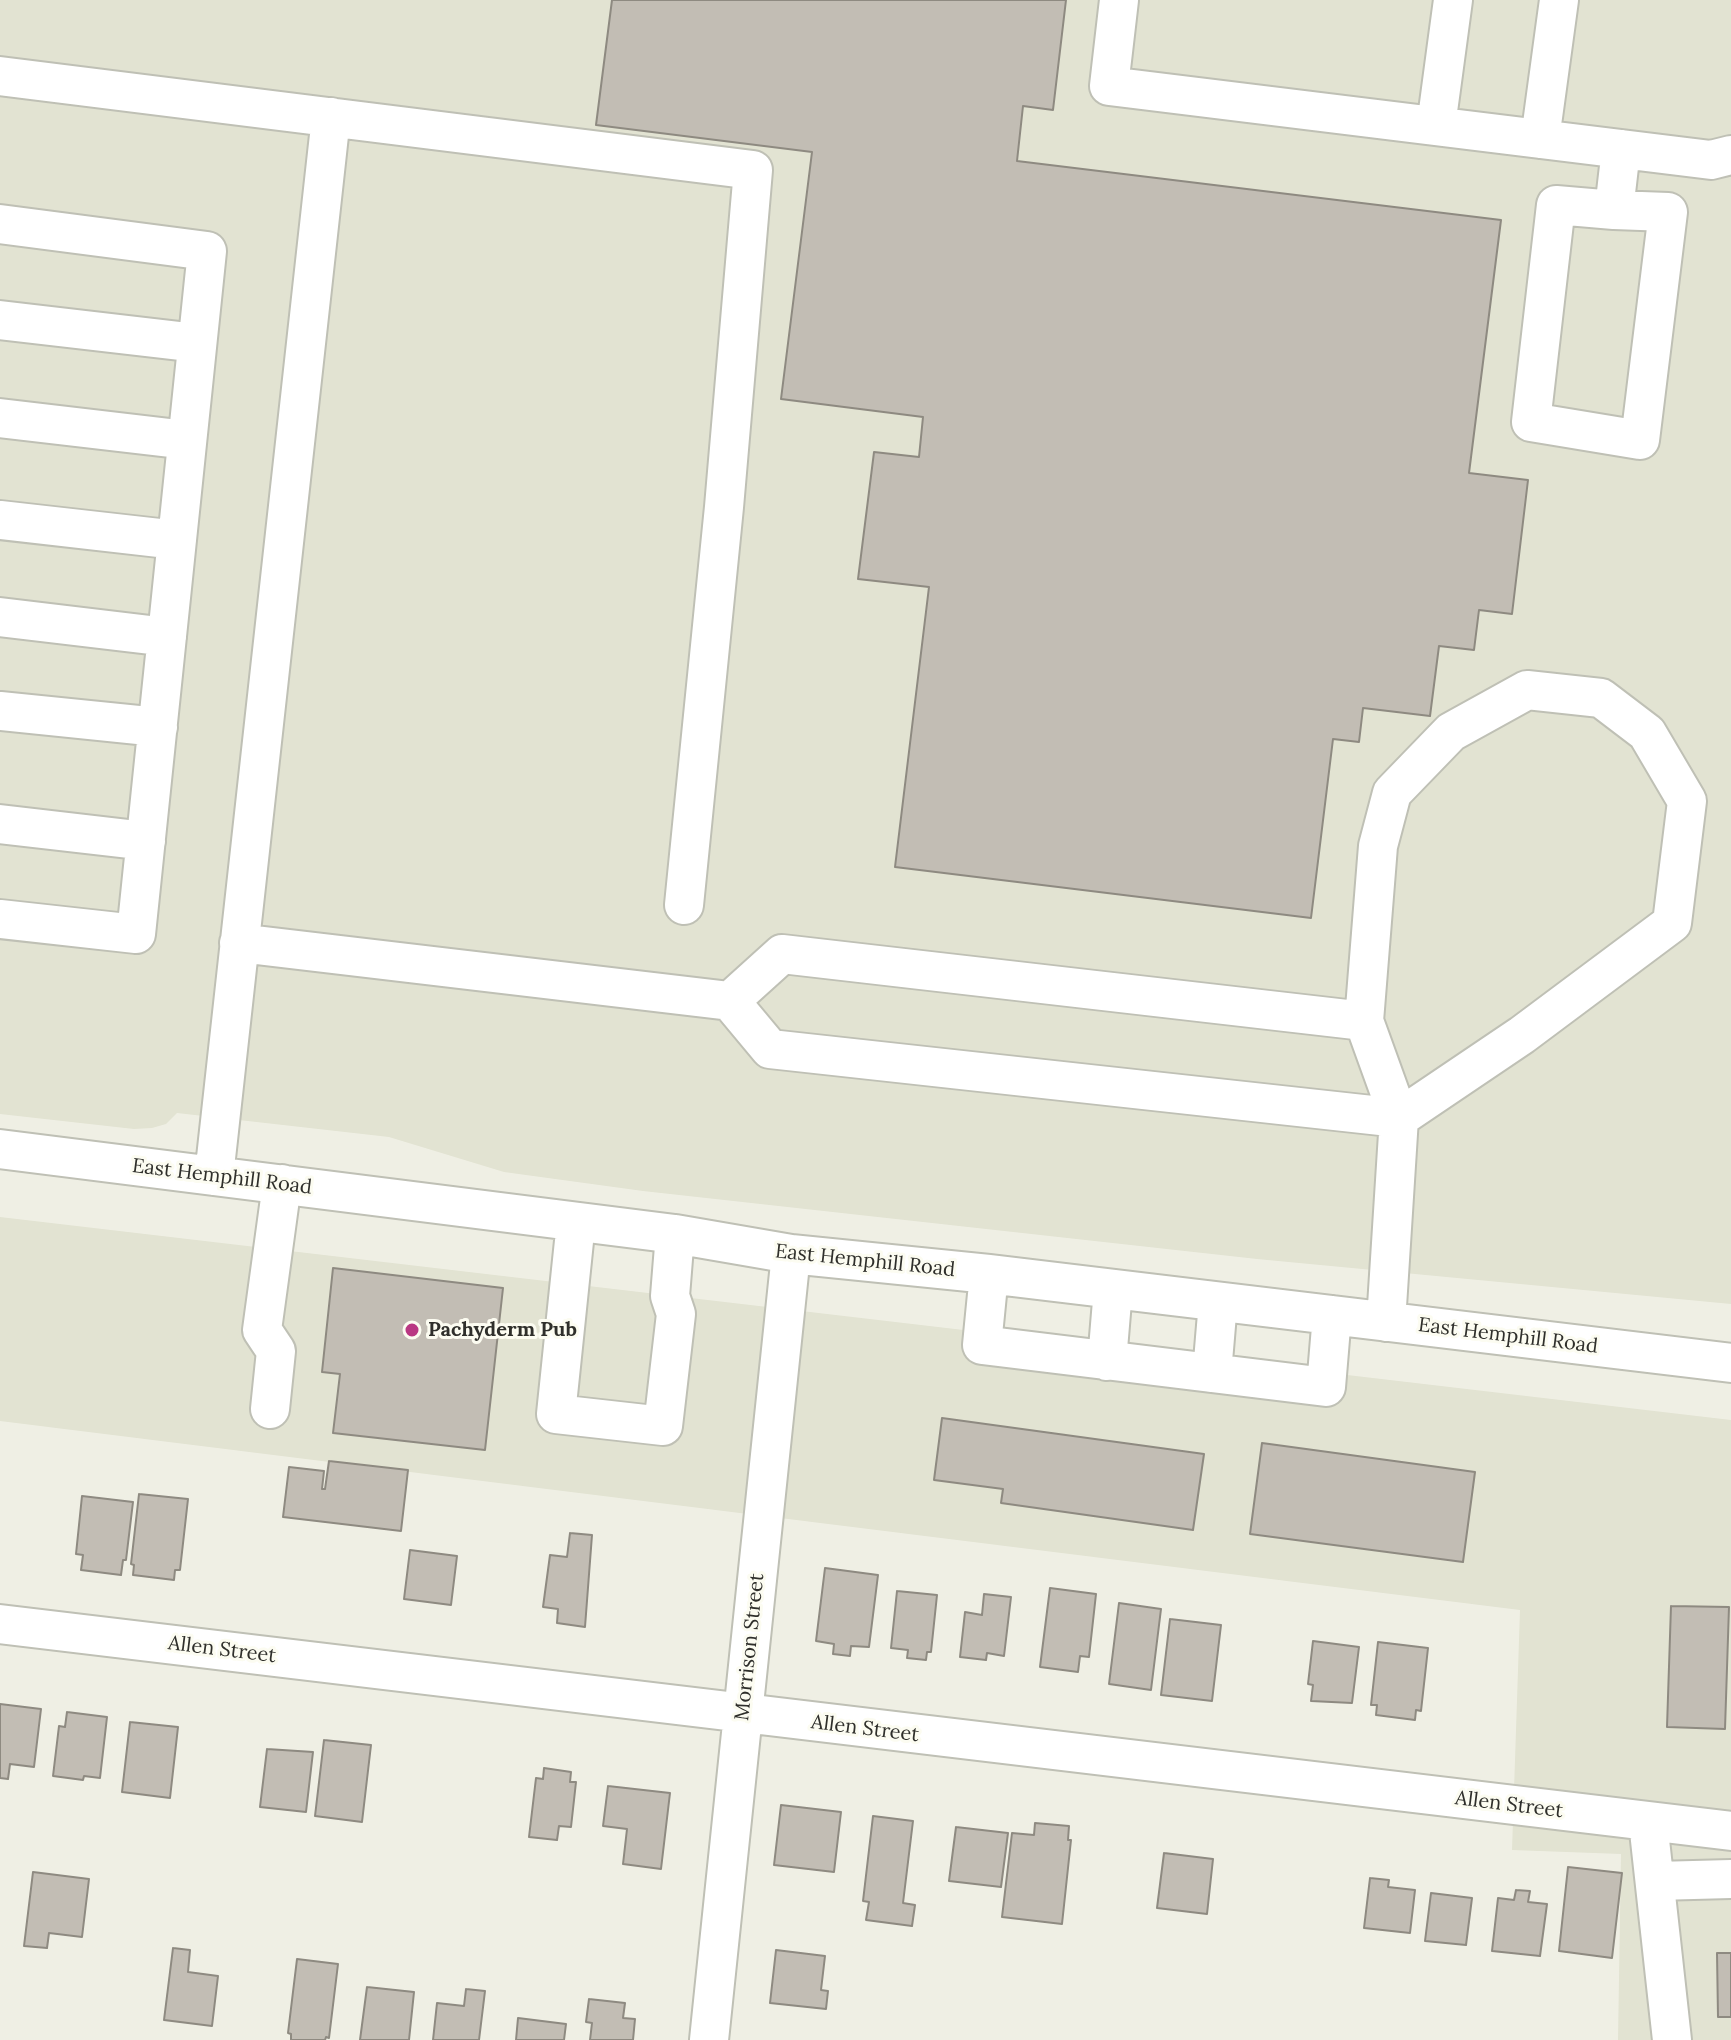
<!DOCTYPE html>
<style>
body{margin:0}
canvas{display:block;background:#efefe4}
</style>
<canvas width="1731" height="2040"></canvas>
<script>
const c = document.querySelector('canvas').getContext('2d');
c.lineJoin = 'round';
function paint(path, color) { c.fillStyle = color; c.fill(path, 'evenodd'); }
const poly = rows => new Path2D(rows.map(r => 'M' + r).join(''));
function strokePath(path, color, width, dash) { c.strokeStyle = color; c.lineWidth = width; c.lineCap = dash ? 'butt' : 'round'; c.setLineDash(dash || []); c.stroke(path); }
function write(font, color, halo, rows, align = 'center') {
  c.font = font + ' Lora,serif'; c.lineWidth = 6; c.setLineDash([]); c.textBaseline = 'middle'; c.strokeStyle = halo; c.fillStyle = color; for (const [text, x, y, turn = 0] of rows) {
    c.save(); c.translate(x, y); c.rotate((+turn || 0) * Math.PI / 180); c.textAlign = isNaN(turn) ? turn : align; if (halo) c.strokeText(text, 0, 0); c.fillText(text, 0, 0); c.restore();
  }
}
const built = poly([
 [0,0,1731,0,1731,1304,1257,1259,643,1191,504,1172,389,1137,177,1113,166,1124,152,1128,134,1129,0,1114],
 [0,1217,1731,1420,1731,2040,1618,2040,1621,1854,1512,1850,1520,1610,0,1421]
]);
const building = poly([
 [612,0,1066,0,1053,110,1023,106,1017,161,1501,220,1469,473,1528,480,1512,614,1479,610,1474,650,1439,646,1430,716,1363,708,1359,742,1333,739,1311,918,895,867,929,587,858,579,874,452,919,457,923,417,781,399,812,152,596,125,612,0],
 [333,1268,503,1288,485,1450,333,1433,340,1374,322,1372,333,1268],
 [942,1418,1204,1454,1193,1530,1001,1503,1003,1489,934,1480,942,1418],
 [1262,1443,1475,1472,1463,1562,1250,1534,1262,1443],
 [329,1461,408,1470,401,1531,283,1517,289,1467,324,1471,322,1489,325,1489,329,1461],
 [139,1494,188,1499,180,1570,175,1570,174,1580,133,1575,134,1565,131,1564,139,1494],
 [82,1496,133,1502,126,1560,123,1560,121,1575,81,1570,83,1555,76,1554,82,1496],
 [570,1533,592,1535,585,1627,557,1623,558,1609,543,1607,550,1555,567,1557,570,1533],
 [410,1550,457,1556,451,1605,404,1599,410,1550],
 [825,1568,878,1575,869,1647,851,1646,850,1656,833,1654,834,1644,816,1641,825,1568],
 [1050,1588,1096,1594,1089,1657,1080,1656,1078,1672,1040,1667,1050,1588],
 [897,1591,937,1595,931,1652,927,1652,926,1660,907,1658,908,1650,891,1648,897,1591],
 [984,1594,1011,1597,1004,1656,987,1653,986,1660,960,1657,965,1612,982,1615,984,1594],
 [1119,1603,1161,1609,1151,1690,1109,1684,1119,1603],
 [1671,1606,1729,1607,1725,1729,1667,1727,1671,1606],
 [1170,1619,1221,1625,1212,1701,1161,1695,1170,1619],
 [1313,1641,1359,1647,1352,1703,1311,1701,1313,1685,1308,1684,1313,1641],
 [1378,1642,1428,1648,1421,1711,1416,1710,1415,1720,1376,1715,1377,1705,1371,1705,1378,1642],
 [0,1704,41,1709,34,1767,10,1764,8,1779,0,1778,0,1704],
 [67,1712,107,1717,100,1778,84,1776,83,1780,53,1776,59,1726,65,1727,67,1712],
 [130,1722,178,1727,170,1798,122,1792,130,1722],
 [324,1740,371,1745,362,1822,315,1816,324,1740],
 [267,1749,313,1752,306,1812,260,1807,267,1749],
 [544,1768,571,1772,570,1782,576,1782,571,1827,559,1826,557,1840,529,1837,536,1778,543,1779,544,1768],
 [608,1786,670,1793,661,1869,623,1864,627,1829,603,1826,608,1786],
 [781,1805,841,1812,834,1872,774,1865,781,1805],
 [873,1816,913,1821,903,1903,915,1905,912,1926,866,1920,869,1902,863,1901,873,1816],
 [1035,1823,1069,1826,1068,1840,1071,1840,1062,1924,1002,1917,1012,1833,1034,1835,1035,1823],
 [956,1827,1008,1833,1001,1887,949,1881,956,1827],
 [1164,1853,1213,1859,1207,1914,1157,1908,1164,1853],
 [1568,1867,1622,1873,1612,1958,1559,1951,1568,1867],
 [33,1872,89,1879,82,1937,49,1933,47,1948,24,1946,33,1872],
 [1370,1878,1389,1880,1388,1887,1415,1890,1410,1933,1364,1928,1370,1878],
 [1516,1890,1530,1891,1528,1902,1547,1904,1540,1956,1492,1951,1498,1898,1514,1900,1516,1890],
 [1431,1893,1472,1898,1466,1945,1425,1941,1431,1893],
 [173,1948,190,1950,188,1972,218,1976,212,2026,164,2020,173,1948],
 [776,1950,825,1956,821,1990,828,1991,826,2009,770,2003,776,1950],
 [1717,1953,1731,1953,1731,2017,1718,2017,1717,1953],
 [297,1959,338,1964,329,2038,326,2037,325,2040,291,2040,291,2034,288,2033,297,1959],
 [367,1987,414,1992,409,2040,360,2040,367,1987],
 [466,1989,485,1991,479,2040,433,2040,437,2003,464,2006,466,1989],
 [589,1999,625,2003,623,2018,635,2019,633,2040,590,2040,592,2023,586,2022,589,1999],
 [518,2018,566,2024,564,2040,516,2040,518,2018]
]);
const minor = poly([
 [1119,0,1109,86,1711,160,1731,155],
 [0,76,753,170,724,507,684,905],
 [1436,126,1453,0],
 [1540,139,1559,0],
 [1614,210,1668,212,1640,440,1531,422,1556,205,1614,210,1621,149],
 [0,224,207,251,136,934,0,919],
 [0,320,197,343],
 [0,418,187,440],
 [0,520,177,540],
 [0,617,167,637],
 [0,711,158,727],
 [0,824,146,841],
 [239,943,730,1001,770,1049,1399,1118,1522,1035,1672,923,1687,801,1647,733,1601,698,1527,690,1451,732,1392,793,1378,846,1364,1021,1399,1118,1386,1322],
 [730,1001,782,954,1364,1021],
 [0,1149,675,1234,791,1254,989,1274,1731,1363],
 [214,1176,331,117],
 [576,1222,556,1414,663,1426,676,1314,670,1296,675,1234],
 [989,1274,982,1345,1326,1387,1332,1315],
 [1107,1361,1113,1289],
 [1212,1373,1218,1302],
 [270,1409,276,1351,262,1330,282,1184],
 [0,1624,1731,1831],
 [1648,1822,1672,2040],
 [1656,1881,1731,1879],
 [709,2040,791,1254]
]);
const markers = [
 [412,1330,8,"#b93883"]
];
const streetNames = [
 ["East Hemphill Road",222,1177,7],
 ["East Hemphill Road",865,1261,6],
 ["East Hemphill Road",1508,1336,7],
 ["Morrison Street",750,1647,-84],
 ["Allen Street",222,1650,7],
 ["Allen Street",865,1729,7],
 ["Allen Street",1509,1805,7]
];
const poiNames = [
 ["Pachyderm Pub",428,1330]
];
paint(built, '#e2e3d2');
paint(building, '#c2bdb4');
strokePath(building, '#8e8a81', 2);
strokePath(minor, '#bfc0b5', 42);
strokePath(minor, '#fff', 38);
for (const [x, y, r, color] of markers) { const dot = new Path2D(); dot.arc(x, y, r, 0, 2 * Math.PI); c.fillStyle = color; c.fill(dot); strokePath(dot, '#fcfcf1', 3); }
write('20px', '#2f2f2b', '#fcfcf1', streetNames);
write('bold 20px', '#2f2f2b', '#fcfcf1', poiNames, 'left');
</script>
